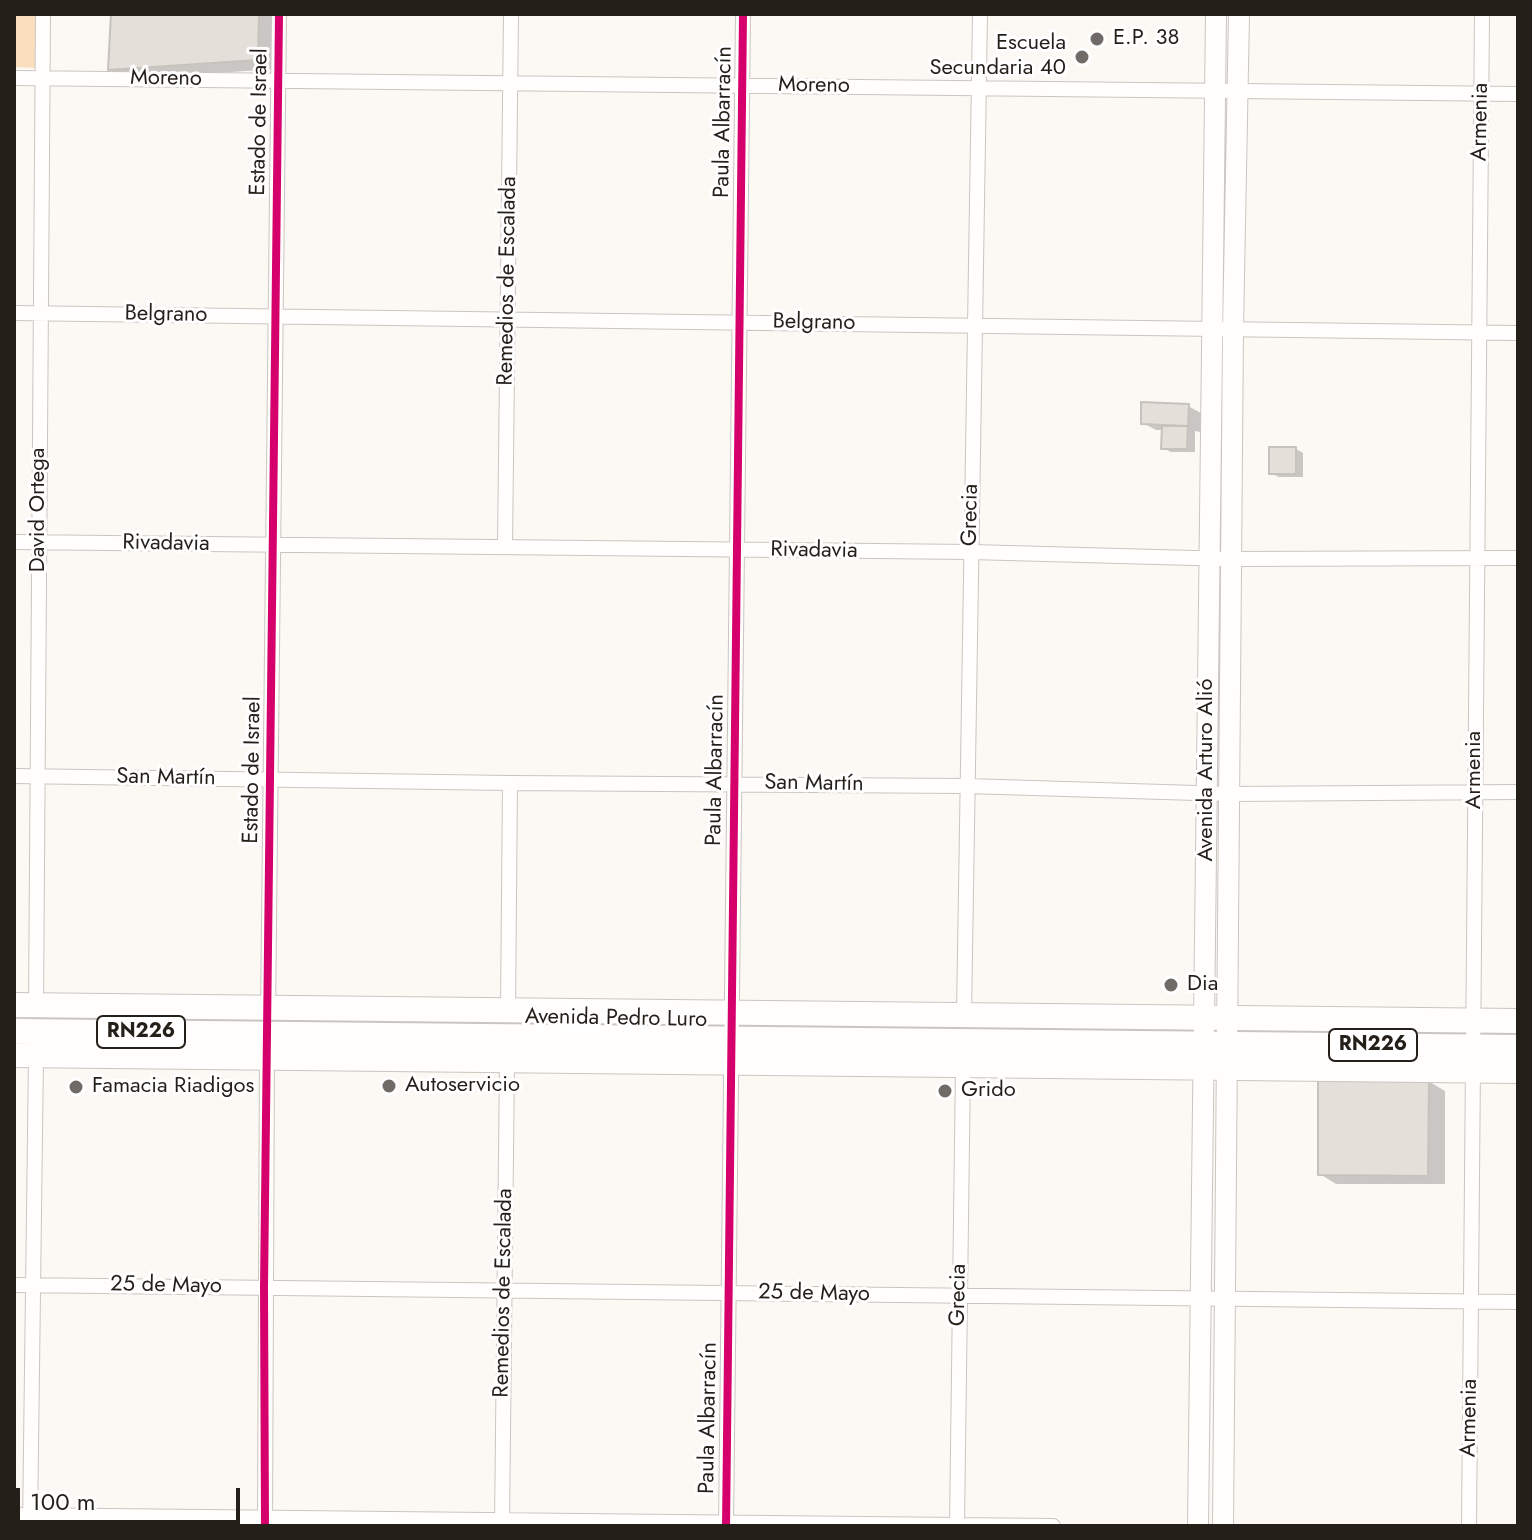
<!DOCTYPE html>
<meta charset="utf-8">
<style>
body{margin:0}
#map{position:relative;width:1532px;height:1540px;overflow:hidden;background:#fcf8f4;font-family:Jost,sans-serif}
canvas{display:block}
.frame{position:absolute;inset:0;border:16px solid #251f19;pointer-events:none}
.scale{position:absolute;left:16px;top:1488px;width:224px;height:36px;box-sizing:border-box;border:4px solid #251f19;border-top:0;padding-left:10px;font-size:24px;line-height:28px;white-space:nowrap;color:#251f19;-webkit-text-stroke:6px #fff;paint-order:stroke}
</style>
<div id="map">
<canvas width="1532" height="1540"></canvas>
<div class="frame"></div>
<div class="scale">100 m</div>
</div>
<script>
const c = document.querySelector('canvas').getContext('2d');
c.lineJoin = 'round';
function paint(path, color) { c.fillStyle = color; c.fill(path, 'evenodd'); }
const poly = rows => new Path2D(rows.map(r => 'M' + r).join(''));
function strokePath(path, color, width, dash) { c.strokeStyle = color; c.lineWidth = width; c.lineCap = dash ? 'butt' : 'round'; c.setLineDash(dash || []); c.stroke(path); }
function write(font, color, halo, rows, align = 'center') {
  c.font = font + ' Jost,sans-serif'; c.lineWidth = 6; c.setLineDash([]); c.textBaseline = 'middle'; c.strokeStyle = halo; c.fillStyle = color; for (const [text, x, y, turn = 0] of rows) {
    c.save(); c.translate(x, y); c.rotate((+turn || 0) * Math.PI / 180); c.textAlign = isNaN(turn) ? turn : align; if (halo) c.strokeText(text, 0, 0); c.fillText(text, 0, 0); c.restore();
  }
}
const green = poly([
 [14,14,36,14,36,68,14,67]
]);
const shadow = poly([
 [113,14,276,14,275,69,127,79,110,69],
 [1188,406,1201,413,1200,432,1195,431,1195,452,1171,452,1163,448,1164,430,1156,430,1143,423],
 [1296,449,1303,453,1303,477,1279,477,1271,473],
 [1428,1081,1445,1091,1445,1184,1336,1184,1320,1174]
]);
const building = poly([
 [111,14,259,14,258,60,108,70,111,14],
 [1141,402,1189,404,1188,426,1141,424,1141,402],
 [1162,426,1188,426,1187,449,1161,449,1162,426],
 [1269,447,1296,447,1296,474,1269,474,1269,447],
 [1318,1079,1429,1079,1428,1176,1318,1175,1318,1079]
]);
const minor = poly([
 [14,78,1518,94],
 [14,313,1518,333],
 [14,542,971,552,1231,559,1518,558],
 [505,547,511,14],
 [14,776,510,783,967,786,1229,794,1518,792],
 [36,1006,43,14],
 [508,1010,510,783],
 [268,1014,279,14],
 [964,1015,980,14],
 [14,1285,1518,1302],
 [14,1515,1053,1526],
 [30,1526,36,1055],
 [265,1526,267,1050],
 [502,1526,507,1060],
 [726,1526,743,14],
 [957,1526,963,1065],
 [1469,1526,1482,14]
]);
const secondary = poly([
 [1198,1526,1216,14],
 [1223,1526,1233,329,1239,14]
]);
const trunk = poly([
 [14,1005,1518,1021],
 [14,1031,1518,1047],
 [14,1055,1518,1071]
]);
const cycleway = poly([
 [265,1526,264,1287,279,14],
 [726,1526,743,14]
]);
const markers = [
 [1097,39,8,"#706b66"],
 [1082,57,8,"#706b66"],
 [1171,985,8,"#706b66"],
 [389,1086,8,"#706b66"],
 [76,1087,8,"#706b66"],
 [945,1091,8,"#706b66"]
];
const shields = [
 [141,1032,88],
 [1373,1045,88]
];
const shieldNames = [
 ["RN226",141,1032],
 ["RN226",1373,1045]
];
const poiNames = [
 ["E.P. 38",1113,39],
 ["Escuela",1066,44,"right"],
 ["Secundaria 40",1066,69,"right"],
 ["Dia",1187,985],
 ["Autoservicio",405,1086],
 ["Famacia Riadigos",92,1087],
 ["Grido",961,1091]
];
const streetNames = [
 ["Moreno",166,79,1],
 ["Moreno",814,86,1],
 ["Estado de Israel",260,122,-89],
 ["Paula Albarracín",724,122,-89],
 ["Armenia",1481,122,-89],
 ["Remedios de Escalada",508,281,-89],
 ["Belgrano",166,315,1],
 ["Belgrano",814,323,1],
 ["David Ortega",39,510,-90],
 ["Grecia",971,515,-89],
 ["Rivadavia",166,544,1],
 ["Rivadavia",814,551,1],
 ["Estado de Israel",253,770,-89],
 ["Paula Albarracín",716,770,-89],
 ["Avenida Arturo Alió",1207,770,-90],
 ["Armenia",1475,770,-90],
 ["San Martín",166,778,1],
 ["San Martín",814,784,1],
 ["Avenida Pedro Luro",616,1019,1],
 ["25 de Mayo",166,1286,1],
 ["Remedios de Escalada",504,1293,-89],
 ["25 de Mayo",814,1294,1],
 ["Grecia",959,1295,-89],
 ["Paula Albarracín",709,1418,-89],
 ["Armenia",1470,1418,-89]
];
paint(green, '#fbdebe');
paint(shadow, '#0003');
paint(building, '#e4dfd9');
strokePath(building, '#c6c2bc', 2);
strokePath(minor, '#cac5c0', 16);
strokePath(secondary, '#cac5c0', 22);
strokePath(trunk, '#cac5c0', 26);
strokePath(minor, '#fffefd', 14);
strokePath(secondary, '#fffefd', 20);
strokePath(trunk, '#fffefd', 24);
strokePath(cycleway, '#d6006c', 8);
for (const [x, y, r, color] of markers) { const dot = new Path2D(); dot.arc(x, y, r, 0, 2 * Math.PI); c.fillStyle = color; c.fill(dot); strokePath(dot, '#fff', 3); }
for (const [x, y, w] of shields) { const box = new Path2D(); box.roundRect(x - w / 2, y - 16, w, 32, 6); c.fillStyle = '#fff'; c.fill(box); strokePath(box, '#251f19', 2); }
write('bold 20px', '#251f19', null, shieldNames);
write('22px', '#251f19', '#fff', poiNames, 'left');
write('22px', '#251f19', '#fff', streetNames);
</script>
